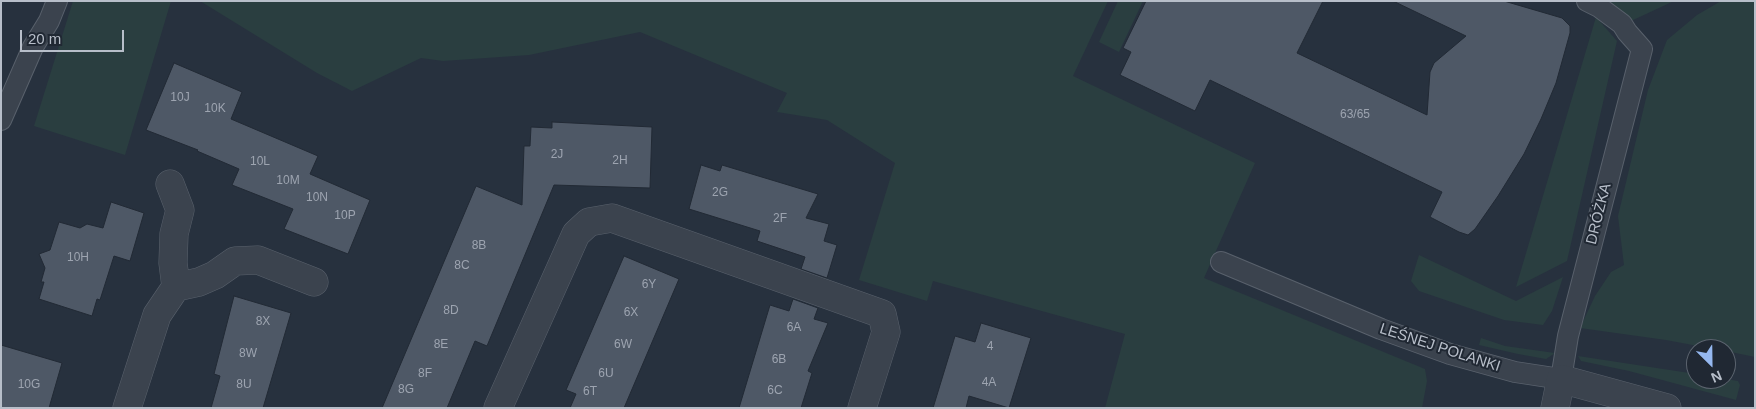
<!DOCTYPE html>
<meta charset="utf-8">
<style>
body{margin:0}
#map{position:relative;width:1756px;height:409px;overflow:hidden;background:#27313e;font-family:Arial,sans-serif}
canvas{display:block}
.frame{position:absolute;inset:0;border:2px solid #b7bec9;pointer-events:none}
.north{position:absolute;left:1686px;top:339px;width:50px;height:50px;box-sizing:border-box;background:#202833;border:1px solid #5c646f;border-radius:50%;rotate:157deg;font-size:14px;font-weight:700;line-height:20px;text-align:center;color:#b7bec9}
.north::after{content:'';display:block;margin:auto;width:18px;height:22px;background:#95b8f0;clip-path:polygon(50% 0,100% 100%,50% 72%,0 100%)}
.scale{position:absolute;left:20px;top:30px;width:104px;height:22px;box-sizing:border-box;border:2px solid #b7bec9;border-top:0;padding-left:6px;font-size:15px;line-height:18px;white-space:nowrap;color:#b7bec9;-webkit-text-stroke:4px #202833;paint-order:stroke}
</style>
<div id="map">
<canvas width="1756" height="409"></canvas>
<div class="frame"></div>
<div class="north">N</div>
<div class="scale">20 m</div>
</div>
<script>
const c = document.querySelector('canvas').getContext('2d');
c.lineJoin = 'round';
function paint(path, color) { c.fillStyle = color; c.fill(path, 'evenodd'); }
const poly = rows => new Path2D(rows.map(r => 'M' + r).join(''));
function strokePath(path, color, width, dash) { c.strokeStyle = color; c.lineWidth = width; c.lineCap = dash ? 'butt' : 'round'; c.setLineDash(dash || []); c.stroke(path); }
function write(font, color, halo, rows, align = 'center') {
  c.font = font + ' Arial,sans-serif'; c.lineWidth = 4; c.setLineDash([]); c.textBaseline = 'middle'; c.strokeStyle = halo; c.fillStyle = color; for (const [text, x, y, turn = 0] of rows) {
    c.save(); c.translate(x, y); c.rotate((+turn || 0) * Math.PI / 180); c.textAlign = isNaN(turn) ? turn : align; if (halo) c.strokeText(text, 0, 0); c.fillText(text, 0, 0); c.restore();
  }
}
const green = poly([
 [73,1,171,1,125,155,34,126],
 [200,1,1108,1,1073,76,1255,163,1204,278,1425,369,1427,381,1422,408,1105,408,1125,334,933,281,927,301,859,280,895,163,827,120,777,112,787,93,640,32,529,55,443,61,421,58,352,91,317,73],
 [1118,1,1143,1,1119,52,1099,42],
 [1609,1,1674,1,1631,21],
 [1721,1,1755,1,1755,357,1726,351,1726,349,1714,349,1666,340,1580,328,1595,296,1611,272,1624,265,1618,216,1648,90,1667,40,1697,15],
 [1596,17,1617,41,1567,261,1516,287],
 [1419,255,1516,301,1563,277,1552,311,1543,325,1504,320,1419,291,1411,281],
 [1481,338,1505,346,1555,353,1546,359,1518,354,1479,345],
 [1578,356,1696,374,1696,379,1726,379,1738,381,1740,385,1736,400,1629,371,1581,361]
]);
const building = poly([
 [1146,1,1323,1,1297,53,1427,115,1430,72,1434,63,1466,36,1393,1,1504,1,1562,18,1570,26,1570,33,1556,83,1541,119,1524,154,1498,196,1475,229,1468,235,1459,232,1430,217,1442,192,1210,80,1195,111,1120,75,1131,52,1123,48,1146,1],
 [174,63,242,92,231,119,318,156,310,174,370,200,348,254,284,229,293,209,232,185,239,169,197,151,198,150,146,130,174,63],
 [552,122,652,127,650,188,554,185,487,346,475,341,447,408,382,408,476,186,522,205,524,146,530,146,531,127,552,128,552,122],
 [701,165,720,171,722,165,818,194,806,218,829,224,824,241,837,245,827,278,801,269,805,257,757,241,760,231,689,209,701,165],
 [111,202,144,213,130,261,114,256,100,300,97,299,92,316,39,299,44,282,41,282,45,268,39,254,50,250,59,222,80,228,87,224,103,228,111,202],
 [624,256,679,279,624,408,570,408,576,394,566,390,624,256],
 [234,296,291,313,263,408,211,408,220,376,214,374,234,296],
 [793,299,818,308,814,319,828,323,808,371,812,373,801,408,739,408,770,305,789,311,793,299],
 [981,323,1031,338,1009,408,969,396,966,408,933,408,955,336,975,342,981,323],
 [1,345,62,363,49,408,1,408,1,345]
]);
const service = poly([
 [1,120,33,47,49,21,57,1],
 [1221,262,1381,329,1450,354,1515,372,1561,379,1568,336,1642,49,1627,32,1622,24,1599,7,1587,1]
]);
const minor = poly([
 [176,287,199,282,215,275,235,261,258,260,314,282],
 [127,408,157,315,176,287,173,263,174,234,180,210,170,184],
 [498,408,576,234,589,222,612,218,882,314,886,332,862,408],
 [1555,408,1561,379,1667,408]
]);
const numberNames = [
 ["10J",180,98],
 ["10K",215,109],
 ["63/65",1355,115],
 ["2J",557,155],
 ["2H",620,161],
 ["10L",260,162],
 ["10M",288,181],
 ["2G",720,193],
 ["10N",317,198],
 ["10P",345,216],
 ["2F",780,219],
 ["8B",479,246],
 ["10H",78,258],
 ["8C",462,266],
 ["6Y",649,285],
 ["8D",451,311],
 ["6X",631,313],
 ["8X",263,322],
 ["6A",794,328],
 ["8E",441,345],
 ["6W",623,345],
 ["4",990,347],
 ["8W",248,354],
 ["6B",779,360],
 ["8F",425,374],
 ["6U",606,374],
 ["4A",989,383],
 ["10G",29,385],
 ["8U",244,385],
 ["8G",406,390],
 ["6C",775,391],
 ["6T",590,392]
];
const streetNames = [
 ["DRÓŻKA",1599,214,-76],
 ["LEŚNEJ POLANKI",1440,348,18]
];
paint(green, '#2a3e40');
paint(building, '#4e5866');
strokePath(building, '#222a35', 1);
strokePath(service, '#59616c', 22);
strokePath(minor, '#59616c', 29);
strokePath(service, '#3b434e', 20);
strokePath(minor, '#3b434e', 28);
write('12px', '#9da4b0', null, numberNames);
write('15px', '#b7bec9', '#202833', streetNames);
</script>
